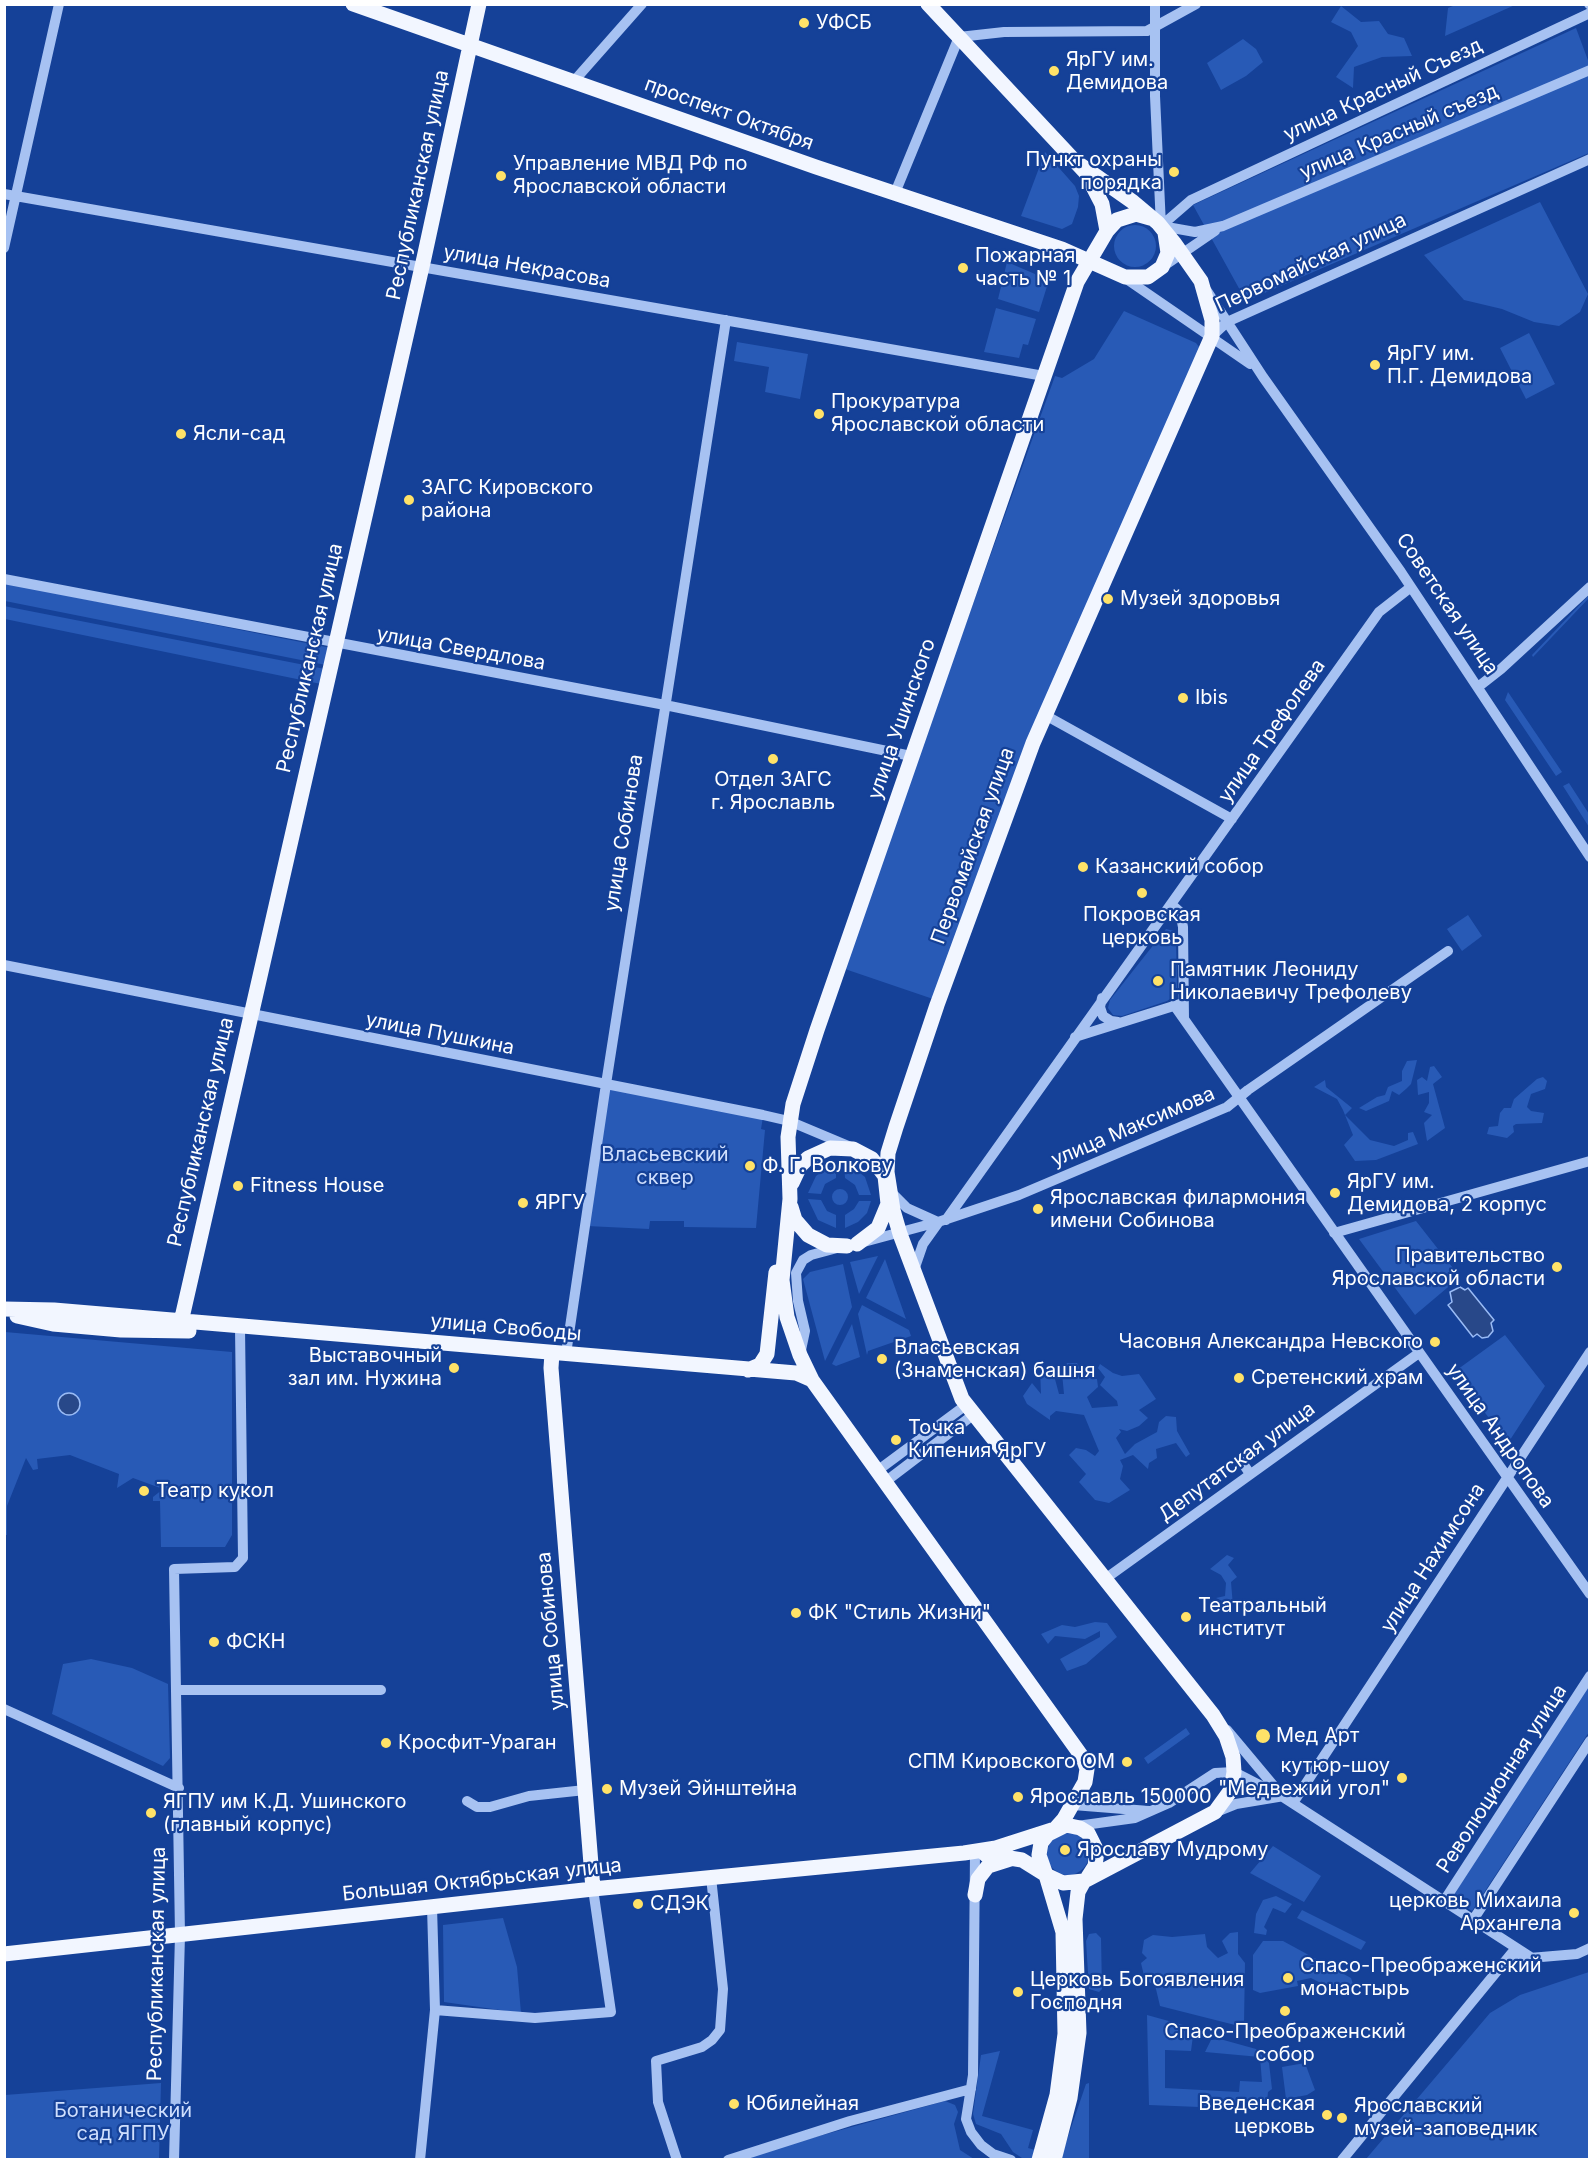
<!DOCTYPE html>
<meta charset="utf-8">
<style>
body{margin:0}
#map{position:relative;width:1594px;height:2164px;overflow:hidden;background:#154198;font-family:Inter,sans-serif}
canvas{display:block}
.frame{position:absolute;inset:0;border:6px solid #fff;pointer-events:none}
</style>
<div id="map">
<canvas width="1594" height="2164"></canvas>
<div class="frame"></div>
</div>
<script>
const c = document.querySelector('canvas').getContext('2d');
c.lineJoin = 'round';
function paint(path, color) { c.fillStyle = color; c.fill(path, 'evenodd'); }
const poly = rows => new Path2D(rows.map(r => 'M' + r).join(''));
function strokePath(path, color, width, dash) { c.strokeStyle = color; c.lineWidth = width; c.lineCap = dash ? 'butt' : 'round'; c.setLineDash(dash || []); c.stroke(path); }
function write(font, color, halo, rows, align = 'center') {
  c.font = font + ' Inter,sans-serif'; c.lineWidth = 4.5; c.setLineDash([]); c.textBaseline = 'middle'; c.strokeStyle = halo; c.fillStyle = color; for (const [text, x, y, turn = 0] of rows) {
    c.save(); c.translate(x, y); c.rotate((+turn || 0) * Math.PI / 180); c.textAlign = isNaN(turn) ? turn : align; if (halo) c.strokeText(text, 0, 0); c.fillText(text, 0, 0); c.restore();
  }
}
const green = poly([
 [1458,4,1515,4,1515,5,1445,36,1448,8],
 [1341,6,1361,22,1379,21,1388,34,1404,38,1412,56,1382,57,1354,67,1353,88,1336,77,1358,46,1351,32,1331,22],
 [1576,28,1589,63,1589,153,1246,301,1193,205],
 [1243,39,1256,49,1263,62,1246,76,1221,90,1207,63],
 [1045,152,1075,186,1079,196,1078,207,1072,224,1062,229,1021,216],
 [1540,202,1588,294,1580,312,1559,326,1534,322,1502,309,1464,300,1424,255],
 '1114 246a21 21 0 1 1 42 0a21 21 0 1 1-42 0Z',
 [1007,262,1049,280,1039,312,998,299],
 [996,308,1036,319,1028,345,1023,344,1019,358,984,352],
 [1124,311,1196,343,1203,352,1042,714,936,1000,842,968,1055,376,1062,378,1094,359],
 [1529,333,1555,384,1526,399,1500,348],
 [737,342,808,354,800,399,765,392,769,367,734,361],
 [4,583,331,648,326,665,5,601],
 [1589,595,1589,598,1533,657,1532,655],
 [4,606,325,669,321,684,5,619],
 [1508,692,1562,772,1556,776,1505,700],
 [1569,783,1589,814,1589,827,1563,786],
 [1468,915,1482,936,1462,951,1447,929],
 [1166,929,1174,931,1176,939,1177,989,1174,996,1167,1001,1122,1016,1113,1015,1108,1008,1110,1000],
 [1417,1060,1411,1084,1406,1089,1399,1095,1392,1091,1389,1101,1366,1111,1359,1108,1377,1097,1385,1095,1388,1087,1402,1081,1402,1071,1407,1061],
 [1434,1066,1442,1077,1433,1084,1445,1128,1427,1141,1424,1123,1432,1115,1424,1112,1429,1103,1429,1092,1418,1095,1417,1080,1422,1077,1427,1081,1430,1067],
 [1543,1077,1547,1081,1545,1089,1531,1094,1527,1107,1531,1111,1544,1113,1542,1123,1516,1124,1513,1126,1514,1132,1507,1138,1487,1134,1489,1127,1498,1126,1500,1113,1504,1108,1511,1108,1514,1099,1537,1079],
 [1325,1080,1326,1087,1352,1108,1345,1115,1370,1140,1394,1146,1408,1140,1408,1133,1413,1132,1418,1144,1376,1160,1355,1161,1344,1145,1353,1135,1343,1110,1337,1099,1314,1087],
 [608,1086,763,1117,761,1129,765,1130,756,1228,684,1227,684,1221,650,1221,649,1229,587,1226],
 [836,1165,836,1178,825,1184,821,1194,808,1193,816,1176,825,1169],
 [844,1165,855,1169,865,1177,871,1195,859,1195,855,1185,845,1178],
 '832 1197a8 8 0 1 1 16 0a8 8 0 1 1-16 0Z',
 [808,1199,821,1200,827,1211,836,1215,836,1228,818,1220],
 [859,1201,871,1201,867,1213,858,1222,845,1228,845,1215,854,1209],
 [1416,1221,1460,1277,1415,1315,1359,1239],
 [878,1256,859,1294,850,1262],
 [885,1259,906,1319,866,1298],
 [843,1264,852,1307,825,1361,803,1279,810,1272],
 [862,1305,909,1330,911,1336,868,1351,867,1355,858,1314],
 [852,1324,860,1357,836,1366,832,1364],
 [5,1332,232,1352,232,1535,225,1547,161,1547,160,1501,153,1501,153,1497,163,1489,133,1478,117,1488,119,1474,70,1455,37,1459,38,1469,33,1470,26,1458,7,1506,7,1535,5,1535],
 [1505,1335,1545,1386,1508,1443,1454,1372],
 [1067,1363,1077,1363,1084,1377,1097,1379,1098,1387,1087,1397,1092,1408,1118,1406,1117,1401,1100,1385,1105,1377,1098,1368,1100,1364,1113,1373,1122,1376,1139,1374,1156,1399,1139,1410,1148,1418,1139,1426,1127,1431,1119,1429,1121,1432,1116,1438,1125,1454,1135,1444,1157,1432,1159,1422,1166,1416,1176,1417,1177,1431,1190,1454,1186,1457,1176,1443,1156,1449,1157,1458,1149,1463,1148,1469,1133,1455,1120,1460,1123,1466,1120,1479,1130,1490,1109,1503,1095,1500,1079,1482,1086,1474,1069,1455,1076,1448,1086,1450,1095,1456,1099,1451,1084,1415,1056,1411,1050,1416,1050,1420,1027,1404,1023,1396,1032,1383,1041,1394,1040,1368,1052,1368,1059,1394,1064,1394,1062,1373],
 [1227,1555,1234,1558,1228,1565,1237,1577,1231,1582,1233,1606,1216,1598,1225,1596,1226,1583,1221,1575,1210,1569],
 [1095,1622,1107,1623,1117,1637,1086,1664,1067,1671,1060,1659,1100,1637,1100,1631,1085,1639,1055,1636,1048,1644,1041,1634,1062,1625,1075,1627],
 [91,1659,132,1668,168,1684,170,1758,163,1766,52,1714,63,1664],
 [1589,1682,1589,1732,1472,1911,1453,1899,1454,1894],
 [1186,1728,1190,1734,1148,1764,1144,1758],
 '1047 1854a21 21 0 1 1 42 0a21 21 0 1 1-42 0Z',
 [1273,1846,1321,1876,1304,1902,1250,1873],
 [1276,1896,1292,1904,1285,1913,1273,1908,1264,1927,1267,1930,1266,1935,1254,1933,1256,1914,1263,1900],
 [1302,1910,1366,1942,1361,1950,1297,1918],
 [503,1918,517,1967,521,2013,444,2002,443,1925],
 [1238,1932,1238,1954,1245,1963,1244,2024,1235,2025,1160,2006,1155,1985,1145,1980,1141,1963,1147,1958,1142,1953,1144,1940,1153,1935,1172,1937,1205,1934,1207,1947,1218,1958,1228,1953,1222,1941,1230,1933],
 [1096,1933,1101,1938,1102,1989,1099,1992,1089,1989,1086,1941,1089,1934],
 [1263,1941,1283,1941,1351,1978,1356,1993,1346,1996,1311,1978,1297,1981,1298,1986,1260,1993,1253,1990,1253,1955],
 [1589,1972,1589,2159,1366,2159,1490,2013,1520,1995],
 [1147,2015,1194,2028,1191,2051,1165,2050,1165,2088,1239,2092,1240,2081,1262,2082,1260,2057,1205,2052,1211,2040,1220,2039,1256,2049,1269,2063,1272,2089,1268,2092,1267,2102,1225,2108,1149,2105],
 [1000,2051,982,2116,1033,2130,1028,2148,1061,2157,1086,2084,1089,2083,1089,2159,1022,2158,1013,2152,1001,2134,976,2124,973,2114,981,2055],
 [1305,2063,1315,2090,1307,2095,1286,2099,1282,2067],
 [161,2083,159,2159,5,2159,5,2095],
 [945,2101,955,2105,958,2112,954,2124,960,2150,974,2159,743,2160,751,2155]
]);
const water = poly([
 [1460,1287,1465,1290,1468,1288,1494,1320,1491,1323,1493,1331,1488,1337,1482,1338,1477,1334,1473,1337,1448,1305,1452,1302,1450,1292,1460,1287],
 '58 1404a11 11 0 1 1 22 0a11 11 0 1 1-22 0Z'
]);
const minor = poly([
 [1155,4,1155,96,1161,226],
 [1589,4,1590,5],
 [574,81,642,4],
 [895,193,959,37,1004,32,1147,31,1196,4],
 [4,194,1044,376],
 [1161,226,1191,200,1590,13],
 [1161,226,1195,232,1223,226,1590,70],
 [4,248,59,4],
 [1161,268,1215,231],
 [1122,276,1250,364],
 [1207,291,1263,377,1401,572,1590,857],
 [1212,336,1227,322,1590,159],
 [4,579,665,705,911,756],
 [1478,687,1501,669,1590,587],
 [1045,715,1232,819],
 [1171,904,1180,912,1183,927,1184,1019],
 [4,965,763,1115,789,1121,851,1147],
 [1102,998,1100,1007,1103,1016,1111,1021,1118,1022],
 [1174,1005,1590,1594],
 [1075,1037,1180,1004],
 [892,1193,907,1208,938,1222],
 [946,1220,1379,612,1411,587],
 [1334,1233,1590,1161],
 [860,1243,938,1222,1019,1195,1227,1107,1248,1090,1448,951],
 [914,1270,923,1244,938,1223],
 [566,1354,606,1084,726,320],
 [800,1355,805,1331,798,1301,796,1273,803,1260,811,1255,837,1248],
 [1242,1462,1250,1474],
 [877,1471,966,1405],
 [885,1482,973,1415],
 [1105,1579,1419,1353],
 [177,1690,381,1690],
 [4,1709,179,1788],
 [1227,1730,1283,1797,1532,1958],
 [467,1801,477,1807,490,1807,529,1796,585,1790],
 [1293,1803,1590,1352],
 [1073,1805,1149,1811],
 [1216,1812,1236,1804,1284,1796],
 [1077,1826,1135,1818,1169,1803,1215,1773,1234,1772,1277,1794],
 [975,1853,973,2075,966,2119,971,2132,981,2145,993,2154,1011,2160],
 [1444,1901,1590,1676],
 [1473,1920,1590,1741],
 [1506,1960,1577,1954,1590,1948],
 [435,2010,535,2018,611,2012,593,1889],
 [174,2160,180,1935,174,1569,235,1567,243,1558,240,1328],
 [420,2160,435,2010,432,1907],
 [677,2160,658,2102,656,2061,702,2047,712,2040,720,2030,723,1989,711,1877],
 [728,2160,850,2121,971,2089],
 [1342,2160,1516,1948]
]);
const major = poly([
 [353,4,816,167,1062,249,1125,277,1148,277,1162,267,1168,253,1165,233],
 [928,4,1086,173,1102,204,1107,231],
 [1076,162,1133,202,1158,223,1175,244,1201,281,1212,320,1212,336,1033,743,937,1005,896,1127,888,1153,887,1172,893,1210,900,1234,962,1399,1213,1715,1226,1736,1233,1757,1234,1772,1231,1790,1215,1812,1084,1881,1063,1883,1046,1875,1039,1855,1041,1843,1048,1834,1066,1825,1080,1828,1088,1833,1097,1851,1095,1866,1088,1877],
 [792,1183,800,1166,808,1158,830,1148,853,1149,872,1159,885,1176,888,1204,878,1228,857,1244],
 [791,1207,795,1220,808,1235,827,1245,847,1246],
 [4,1309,54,1310,796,1373,812,1380],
 [17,1316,53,1324,121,1330,189,1331],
 [181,1322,424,258,479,4],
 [552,1353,551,1368,593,1889],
 [748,1370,760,1365,767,1354,776,1272],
 [1056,1828,1064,1819,1085,1782,1087,1769,1083,1758,812,1380,800,1355,787,1317,782,1280,790,1199,788,1137,793,1104,817,1030,1077,282,1107,231,1117,220,1136,214,1150,218],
 [985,1854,1022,1860,1046,1875,1063,1932,1065,2034,1057,2095,1039,2160],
 [975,1895,978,1879,988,1866,1010,1859],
 [4,1954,593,1889,964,1853,996,1848,1052,1830],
 [1054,2160,1070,2098,1079,2033,1075,1919,1078,1892,1084,1881]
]);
const markers = [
 [804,23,6,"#ffe268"],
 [1054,71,6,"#ffe268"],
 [1174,172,6,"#ffe268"],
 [501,176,6,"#ffe268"],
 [963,268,6,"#ffe268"],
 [1375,365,6,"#ffe268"],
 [819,414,6,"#ffe268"],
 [181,434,6,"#ffe268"],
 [409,500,6,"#ffe268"],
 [1108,599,6,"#ffe268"],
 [1183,698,6,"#ffe268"],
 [773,759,6,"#ffe268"],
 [1083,867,6,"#ffe268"],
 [1142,893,6,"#ffe268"],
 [1158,981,6,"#ffe268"],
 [750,1166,6,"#ffe268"],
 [238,1186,6,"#ffe268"],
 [1335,1193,6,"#ffe268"],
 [523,1203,6,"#ffe268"],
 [1038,1209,6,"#ffe268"],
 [1557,1267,6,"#ffe268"],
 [1435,1342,6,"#ffe268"],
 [882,1359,6,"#ffe268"],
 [454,1368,6,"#ffe268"],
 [1239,1378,6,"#ffe268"],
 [896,1440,6,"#ffe268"],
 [144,1491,6,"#ffe268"],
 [796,1613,6,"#ffe268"],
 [1186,1617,6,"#ffe268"],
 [214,1642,6,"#ffe268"],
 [1263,1736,8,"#ffe268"],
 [386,1743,6,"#ffe268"],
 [1127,1762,6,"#ffe268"],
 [1402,1778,6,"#ffe268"],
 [607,1789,6,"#ffe268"],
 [1018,1797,6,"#ffe268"],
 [151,1813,6,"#ffe268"],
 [1065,1850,6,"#ffe268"],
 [638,1904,6,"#ffe268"],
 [1574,1913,6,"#ffe268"],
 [1288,1978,6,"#ffe268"],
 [1018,1992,6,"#ffe268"],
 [1285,2011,6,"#ffe268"],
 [734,2104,6,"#ffe268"],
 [1327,2115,6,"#ffe268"],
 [1342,2118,6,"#ffe268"]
];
const poiNames = [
 ["УФСБ",816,23],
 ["ЯрГУ им.",1066,60],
 ["Демидова",1066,83],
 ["Пункт охраны",1162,160,"right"],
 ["порядка",1162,183,"right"],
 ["Управление МВД РФ по",513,164],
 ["Ярославской области",513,187],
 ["Пожарная",975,256],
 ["часть № 1",975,279],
 ["ЯрГУ им.",1387,354],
 ["П.Г. Демидова",1387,377],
 ["Прокуратура",831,402],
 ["Ярославской области",831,425],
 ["Ясли-сад",193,434],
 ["ЗАГС Кировского",421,488],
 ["района",421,511],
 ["Музей здоровья",1120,599],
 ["Ibis",1195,698],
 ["Отдел ЗАГС",773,780,"center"],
 ["г. Ярославль",773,803,"center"],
 ["Казанский собор",1095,867],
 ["Покровская",1142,915,"center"],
 ["церковь",1142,938,"center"],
 ["Памятник Леониду",1170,970],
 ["Николаевичу Трефолеву",1170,993],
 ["Ф. Г. Волкову",762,1166],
 ["ЯрГУ им.",1347,1182],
 ["Демидова, 2 корпус",1347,1205],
 ["Fitness House",250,1186],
 ["Ярославская филармония",1050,1198],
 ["имени Собинова",1050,1221],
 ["ЯРГУ",535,1203],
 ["Правительство",1545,1256,"right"],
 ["Ярославской области",1545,1279,"right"],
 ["Часовня Александра Невского",1423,1342,"right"],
 ["Власьевская",894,1348],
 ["(Знаменская) башня",894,1371],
 ["Выставочный",442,1356,"right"],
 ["зал им. Нужина",442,1379,"right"],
 ["Сретенский храм",1251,1378],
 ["Точка",908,1428],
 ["Кипения ЯрГУ",908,1451],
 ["Театр кукол",156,1491],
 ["Театральный",1198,1606],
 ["институт",1198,1629],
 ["ФК \"Стиль Жизни\"",808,1613],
 ["ФСКН",226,1642],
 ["Мед Арт",1276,1736],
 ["Кросфит-Ураган",398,1743],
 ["СПМ Кировского ОМ",1115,1762,"right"],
 ["кутюр-шоу",1390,1766,"right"],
 ["\"Медвежий угол\"",1390,1789,"right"],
 ["Музей Эйнштейна",619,1789],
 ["Ярославль 150000",1030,1797],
 ["ЯГПУ им К.Д. Ушинского",163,1802],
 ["(главный корпус)",163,1825],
 ["Ярославу Мудрому",1077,1850],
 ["церковь Михаила",1562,1901,"right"],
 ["Архангела",1562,1924,"right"],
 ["СДЭК",650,1904],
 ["Спасо-Преображенский",1300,1966],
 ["монастырь",1300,1989],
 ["Церковь Богоявления",1030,1980],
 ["Господня",1030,2003],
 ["Спасо-Преображенский",1285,2032,"center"],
 ["собор",1285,2055,"center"],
 ["Юбилейная",746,2104],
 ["Введенская",1315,2104,"right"],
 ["церковь",1315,2127,"right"],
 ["Ярославский",1354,2106],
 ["музей-заповедник",1354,2129]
];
const streetNames = [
 ["улица Красный Съезд",1383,90,-25],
 ["проспект Октября",729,114,20],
 ["улица Красный съезд",1399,132,-23],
 ["Республиканская улица",418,185,-78],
 ["Первомайская улица",1311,263,-25],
 ["улица Некрасова",527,267,10],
 ["Советская улица",1447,604,56],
 ["улица Свердлова",461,649,10],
 ["Республиканская улица",310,658,-77],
 ["улица Ушинского",902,719,-71],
 ["улица Трефолева",1272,731,-55],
 ["улица Собинова",624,833,-81],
 ["Первомайская улица",973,846,-70],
 ["улица Пушкина",440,1034,11],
 ["улица Максимова",1133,1127,-23],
 ["Республиканская улица",201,1132,-77],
 ["улица Свободы",506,1328,5],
 ["улица Андропова",1500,1436,55],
 ["Депутатская улица",1237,1462,-36],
 ["улица Нахимсона",1433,1558,-57],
 ["улица Собинова",551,1631,-95],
 ["Революционная улица",1502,1779,-57],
 ["Большая Октябрьская улица",482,1880,-6],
 ["Республиканская улица",157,1964,-89]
];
const parkNames = [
 ["Власьевский",665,1155],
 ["сквер",665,1178],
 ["Ботанический",123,2111],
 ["сад ЯГПУ",123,2134]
];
paint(green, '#285ab6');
paint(water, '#284889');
strokePath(water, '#99bbf5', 1.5);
strokePath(minor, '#a7c2f2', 10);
strokePath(major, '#f2f6ff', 15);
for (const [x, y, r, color] of markers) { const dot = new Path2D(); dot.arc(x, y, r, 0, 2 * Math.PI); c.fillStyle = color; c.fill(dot); strokePath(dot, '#154198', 2); }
write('20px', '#fff', '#154198', poiNames, 'left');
write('20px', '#fff', '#154198', streetNames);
write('20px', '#cfdffd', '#154198', parkNames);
</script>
